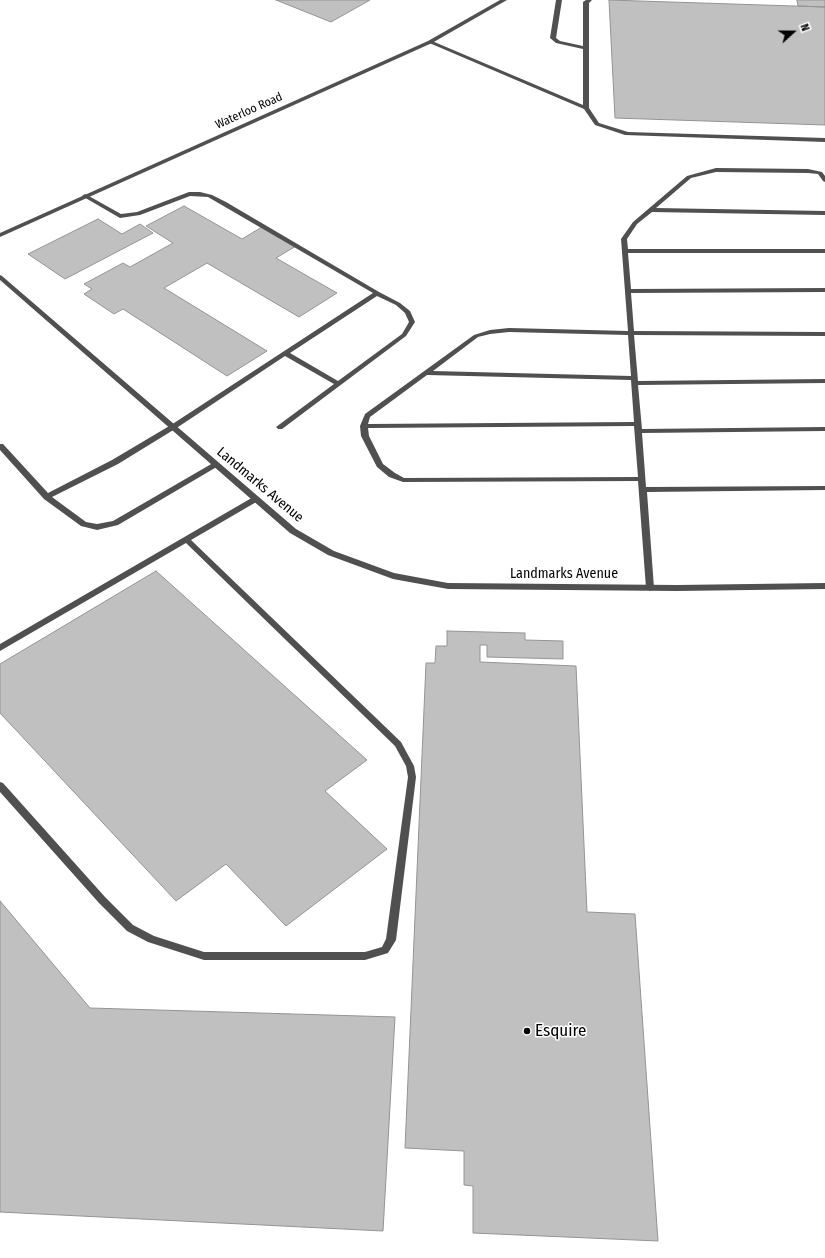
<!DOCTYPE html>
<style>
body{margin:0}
#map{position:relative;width:825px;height:1258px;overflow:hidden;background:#fff;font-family:"Fira Sans Condensed",sans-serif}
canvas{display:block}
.north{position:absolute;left:773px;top:12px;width:40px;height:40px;-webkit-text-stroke:3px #fff;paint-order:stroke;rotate:69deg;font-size:11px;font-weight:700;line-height:16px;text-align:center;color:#000}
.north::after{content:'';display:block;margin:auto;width:14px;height:18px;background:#000;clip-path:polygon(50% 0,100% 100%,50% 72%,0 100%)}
</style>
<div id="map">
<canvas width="825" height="1258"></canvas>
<div class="north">N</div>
</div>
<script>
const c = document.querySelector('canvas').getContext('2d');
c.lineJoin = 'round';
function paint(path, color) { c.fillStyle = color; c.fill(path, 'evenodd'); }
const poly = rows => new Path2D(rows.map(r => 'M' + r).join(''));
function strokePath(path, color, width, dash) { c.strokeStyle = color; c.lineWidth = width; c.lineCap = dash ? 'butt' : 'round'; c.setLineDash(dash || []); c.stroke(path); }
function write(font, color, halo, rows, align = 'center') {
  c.font = font + ' "Fira Sans Condensed",sans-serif'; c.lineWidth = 3; c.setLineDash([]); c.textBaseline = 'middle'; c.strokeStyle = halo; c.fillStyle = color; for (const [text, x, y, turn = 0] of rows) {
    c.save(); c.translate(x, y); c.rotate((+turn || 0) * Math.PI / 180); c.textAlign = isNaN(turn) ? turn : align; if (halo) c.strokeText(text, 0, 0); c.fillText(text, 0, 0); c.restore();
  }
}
const building = poly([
 [276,0,370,0,331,22,276,0],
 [609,0,825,7,825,125,615,118,609,0],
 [797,0,825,0,825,7,798,6,797,0],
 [184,206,242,239,262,227,296,246,276,258,337,293,299,317,207,263,164,288,267,351,227,376,123,309,114,314,84,294,92,289,84,284,123,263,130,267,173,243,146,226,184,206],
 [98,219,122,234,140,224,153,233,65,279,28,254,98,219],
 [156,571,367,760,325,791,387,849,286,926,226,864,176,901,0,713,0,664,156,571],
 [447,631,525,633,525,640,563,641,563,659,487,657,487,645,480,645,480,662,576,666,587,912,635,914,658,1241,473,1233,473,1186,464,1185,464,1151,405,1148,426,663,435,663,436,646,447,646,447,631],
 [0,901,90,1008,395,1017,383,1231,0,1212,0,901]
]);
const service = poly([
 [556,0,562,0,556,38,560,41,583,46,583,2,586,0,592,0,589,3,589,108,599,123,628,132,825,138,825,142,625,135,595,125,584,109,427,42,432,41,583,105,583,49,556,43,550,38,556,0],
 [716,168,808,169,822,172,825,176,825,182,823,181,818,174,808,173,716,172,691,178,656,208,825,211,825,215,652,212,637,224,627,239,628,249,825,249,825,253,628,253,631,289,825,288,825,292,631,293,634,331,825,332,825,336,634,335,638,381,825,379,825,383,638,385,642,429,825,427,825,431,642,433,646,487,825,486,825,490,647,492,654,588,650,591,646,588,638,481,403,482,389,477,377,467,361,436,360,426,365,414,474,335,490,330,509,328,628,331,621,239,633,222,687,176,716,168],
 [509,332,628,335,631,376,433,371,478,337,490,334,509,332],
 [427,375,631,380,634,422,368,424,370,417,427,375],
 [634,426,638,477,404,478,395,473,383,464,369,436,368,428,634,426],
 [189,192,200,192,212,195,226,202,379,292,400,303,410,311,415,322,406,336,282,429,278,429,276,427,334,384,285,356,175,429,118,464,52,497,86,522,97,524,113,521,213,463,216,463,220,465,118,525,97,530,81,526,44,499,0,450,0,444,3,444,48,493,112,460,171,425,373,293,208,197,190,196,140,215,120,218,82,196,85,194,87,195,121,214,137,212,189,192],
 [377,296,396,305,405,313,409,322,402,334,338,381,290,353,377,296],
 [255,496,259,499,258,501,191,540,401,742,414,766,416,777,396,940,388,953,365,960,204,960,148,942,127,931,99,903,0,792,0,782,3,783,105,897,133,925,154,936,204,952,365,952,382,947,386,939,408,777,406,766,395,746,186,543,0,651,0,644,255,496]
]);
const minor = poly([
 [500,0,507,0,432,43,0,237,0,233,428,41,500,0],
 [0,275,2,276,296,529,334,551,394,573,448,583,677,585,825,583,825,589,677,591,448,589,393,579,328,555,290,533,0,280,0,275]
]);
const markers = [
 [527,1031,4,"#000"]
];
const farStreetnames = [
 ["Waterloo Road",249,111,-24]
];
const streetNames = [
 ["Landmarks Avenue",260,485,40],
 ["Landmarks Avenue",564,574]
];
const nearPoinames = [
 ["Esquire",535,1031]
];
paint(building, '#c0c0c0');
strokePath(building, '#949494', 1);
paint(service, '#505050');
paint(minor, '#505050');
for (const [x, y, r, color] of markers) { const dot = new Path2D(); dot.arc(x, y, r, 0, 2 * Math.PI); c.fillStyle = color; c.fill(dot); strokePath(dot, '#fff', 1.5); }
write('12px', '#000', '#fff', farStreetnames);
write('14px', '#000', '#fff', streetNames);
write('17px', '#000', '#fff', nearPoinames, 'left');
</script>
